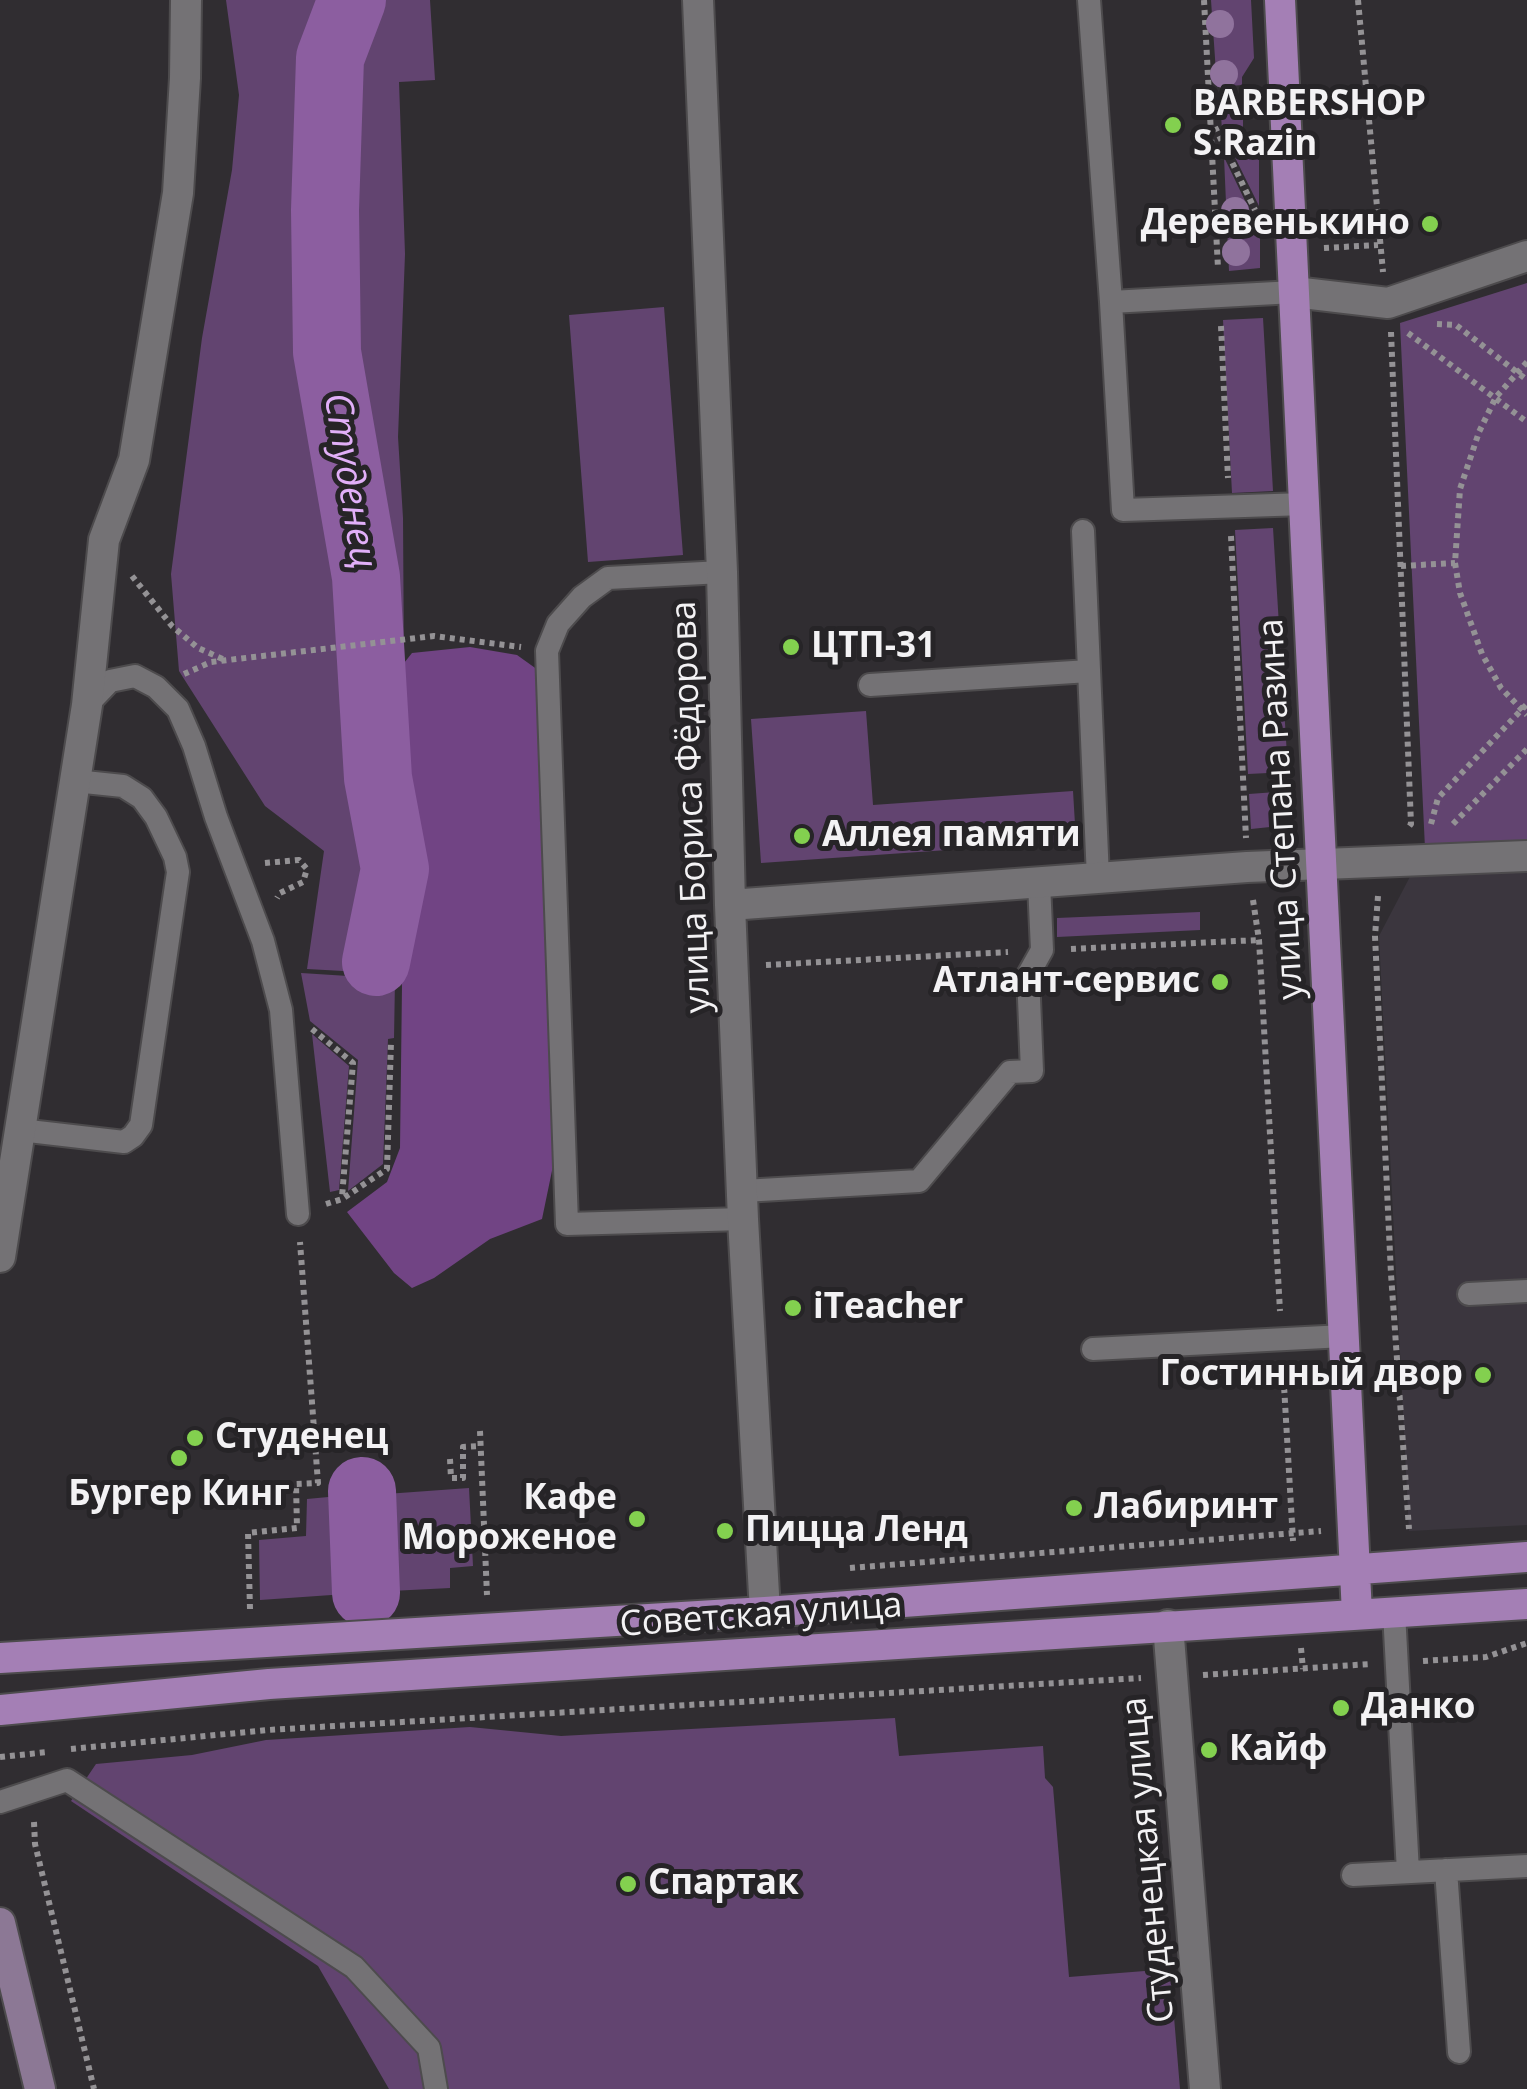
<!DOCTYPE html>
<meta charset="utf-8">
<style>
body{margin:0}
canvas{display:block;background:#302d31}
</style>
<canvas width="1527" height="2089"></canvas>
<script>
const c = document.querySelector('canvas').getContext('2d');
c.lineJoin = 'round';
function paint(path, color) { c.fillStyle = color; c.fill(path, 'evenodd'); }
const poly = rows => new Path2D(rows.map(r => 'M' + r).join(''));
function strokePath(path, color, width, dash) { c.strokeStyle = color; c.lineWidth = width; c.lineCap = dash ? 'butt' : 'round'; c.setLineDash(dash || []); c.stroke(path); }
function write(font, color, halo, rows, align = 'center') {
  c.font = font + ' "Open Sans",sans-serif'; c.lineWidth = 10; c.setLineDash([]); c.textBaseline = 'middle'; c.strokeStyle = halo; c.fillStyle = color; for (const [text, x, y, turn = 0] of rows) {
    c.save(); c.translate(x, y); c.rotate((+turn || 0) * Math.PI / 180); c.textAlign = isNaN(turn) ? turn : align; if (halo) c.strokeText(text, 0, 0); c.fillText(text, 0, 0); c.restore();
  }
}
const built = poly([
 [1527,843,1527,1525,1409,1531,1379,936,1425,848]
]);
const green = poly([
 [226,0,430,0,435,80,399,82,405,254,398,437,403,518,404,673,376,836,398,974,307,969,324,851,265,806,179,671,171,574,202,338,232,170,239,95],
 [1211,0,1251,0,1254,58,1242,77,1242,85,1217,87],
 [1221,114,1243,114,1243,133,1259,151,1259,206,1222,131],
 [1224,157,1260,232,1260,268,1229,271],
 [1527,283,1527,843,1425,848,1400,323],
 [664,307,683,555,588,562,569,315],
 [1263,318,1273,491,1232,493,1223,320],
 [1273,528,1288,772,1248,774,1235,530],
 [866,711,873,805,1073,791,1076,841,761,863,751,719],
 [1290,791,1289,825,1251,829,1249,794],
 [1200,912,1200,930,1057,937,1057,918],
 [301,973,395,979,394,1038,388,1039,383,1164,348,1191,358,1060,310,1021],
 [312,1034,349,1066,339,1190,330,1192],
 [469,1488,473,1566,450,1568,450,1588,371,1592,369,1525,386,1494],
 [339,1496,359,1526,360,1593,260,1600,259,1540,306,1536,307,1499],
 [895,1718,899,1756,1043,1746,1045,1778,1053,1787,1069,1977,1170,1969,1180,2089,389,2089,318,1966,71,1801,96,1764,192,1755,266,1740,470,1727,561,1736]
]);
const forest = poly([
 [470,647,517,655,538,670,554,1161,542,1219,490,1239,434,1278,412,1288,394,1273,347,1212,387,1182,400,1148,402,986,400,973,386,968,371,942,376,892,364,775,367,728,385,687,412,653]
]);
const river = poly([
 [352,0,330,58,325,210,327,352,366,577,378,778,395,869,376,962],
 [362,1491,366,1593]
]);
const path = poly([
 [1204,0,1218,268],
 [1358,0,1383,272],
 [1215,127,1255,210],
 [1324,248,1378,245],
 [1437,324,1456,325,1527,380],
 [1221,326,1228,478],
 [1391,332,1411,824,1408,828],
 [1408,333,1527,422],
 [1527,362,1496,397,1479,432,1460,489,1455,563,1460,593,1482,654,1501,688,1527,715],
 [1231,536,1246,838],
 [1401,566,1455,563],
 [132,576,172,626,198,648,225,660],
 [184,674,211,662,434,636,521,647],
 [1431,824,1438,798,1527,704],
 [1453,824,1527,749],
 [265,863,299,860,307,869,303,882,280,893,277,898],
 [1378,896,1375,936,1391,1274,1409,1529],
 [1253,900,1259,940,1280,1311],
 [1071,949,1259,940],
 [766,965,1008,952],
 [312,1029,353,1063,342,1197],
 [326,1204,342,1199,387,1169,391,1042],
 [1283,1368,1293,1541],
 [480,1431,487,1595],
 [450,1459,451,1478,463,1478,463,1447,480,1446],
 [850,1568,1321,1531],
 [250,1609,248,1533,297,1528,296,1484,318,1483,300,1242],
 [1301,1648,1303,1669],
 [1423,1661,1486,1657,1527,1643],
 [1203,1675,1370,1664],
 [71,1749,268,1730,1141,1678],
 [0,1757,48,1752],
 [34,1822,35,1844,94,2089]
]);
const lane = poly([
 [1089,0,1111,302],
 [1294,292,1111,302,1123,510,1305,504],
 [1083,531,1098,878],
 [722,572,608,578,582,597,558,624,547,651,567,1224,743,1219],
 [870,685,1089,671],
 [87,705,110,681,135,676,156,687,178,709,194,746,216,817,263,941,281,1010,298,1214],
 [20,1130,124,1142,133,1136,141,1125,178,872,175,857,156,817,142,798,123,786,75,781],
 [743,1191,919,1181,1010,1072,1032,1071,1028,975,1042,950,1039,883],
 [1469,1294,1527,1291],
 [1093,1349,1344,1336],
 [1394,1612,1408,1872],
 [0,1802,67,1780,354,1967,429,2048,436,2089],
 [1446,1870,1459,2052],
 [1353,1875,1527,1866]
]);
const street = poly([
 [698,0,722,572,730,905,743,1219,765,1612],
 [1294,292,1388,303,1527,256],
 [730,905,1247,867,1527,856],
 [0,1257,87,705,104,540,134,460,178,193,185,78,186,0],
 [1168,1625,1205,2089]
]);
const secondary = poly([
 [0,1923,40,2089]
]);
const primary = poly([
 [1280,0,1357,1614],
 [0,1658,765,1612,1527,1557],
 [0,1710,269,1684,1527,1604]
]);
const trees = [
 [1220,24],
 [1224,74],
 [1235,211],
 [1236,252]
];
const markers = [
 [1173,125,10,"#83d04f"],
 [1430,224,10,"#83d04f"],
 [791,647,10,"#83d04f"],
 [802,836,10,"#83d04f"],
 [1220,982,10,"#83d04f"],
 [793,1308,10,"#83d04f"],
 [1483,1375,10,"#83d04f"],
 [195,1438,10,"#83d04f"],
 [179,1458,10,"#83d04f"],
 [1074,1508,10,"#83d04f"],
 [637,1519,10,"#83d04f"],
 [725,1531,10,"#83d04f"],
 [1341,1708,10,"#83d04f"],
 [1209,1750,10,"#83d04f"],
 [628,1884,10,"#83d04f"]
];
const poiNames = [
 ["BARBERSHOP",1193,105],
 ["S.Razin",1193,145],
 ["Деревенькино",1410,224,"right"],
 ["ЦТП-31",811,647],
 ["Аллея памяти",822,836],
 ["Атлант-сервис",1200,982,"right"],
 ["iTeacher",813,1308],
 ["Гостинный двор",1463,1375,"right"],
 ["Студенец",215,1438],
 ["Бургер Кинг",179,1495,"center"],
 ["Кафе",617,1499,"right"],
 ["Мороженое",617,1539,"right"],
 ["Лабиринт",1094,1508],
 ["Пицца Ленд",745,1531],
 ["Данко",1361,1708],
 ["Кайф",1229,1750],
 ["Спартак",648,1884]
];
const streetNames = [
 ["улица Бориса Фёдорова",692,807,-92],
 ["улица Степана Разина",1282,809,-93],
 ["Советская улица",761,1616,-4],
 ["Студенецкая улица",1149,1860,-95]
];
const waterNames = [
 ["Студенец",349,481,81]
];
paint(built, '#3b363e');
paint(green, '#624470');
paint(forest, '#714484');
strokePath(river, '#8c5ea0', 68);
strokePath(lane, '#4d4b4d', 26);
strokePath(street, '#4d4b4d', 34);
strokePath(secondary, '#4d4b4d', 34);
strokePath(primary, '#4d4b4d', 34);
strokePath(path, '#949295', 6, [5, 5]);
strokePath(lane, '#747275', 22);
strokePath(street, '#747275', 30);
strokePath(secondary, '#8c7895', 30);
strokePath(primary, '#a47fb5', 30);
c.fillStyle = '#90739d';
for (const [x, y] of trees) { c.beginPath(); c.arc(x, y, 14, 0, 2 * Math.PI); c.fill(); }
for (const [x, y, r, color] of markers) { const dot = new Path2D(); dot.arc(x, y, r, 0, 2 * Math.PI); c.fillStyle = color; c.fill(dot); strokePath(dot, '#262427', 4); }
write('bold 35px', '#f3f2f4', '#262427', poiNames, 'left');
write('35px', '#f3f2f4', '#262427', streetNames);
write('italic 38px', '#e1aff8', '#262427', waterNames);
</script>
